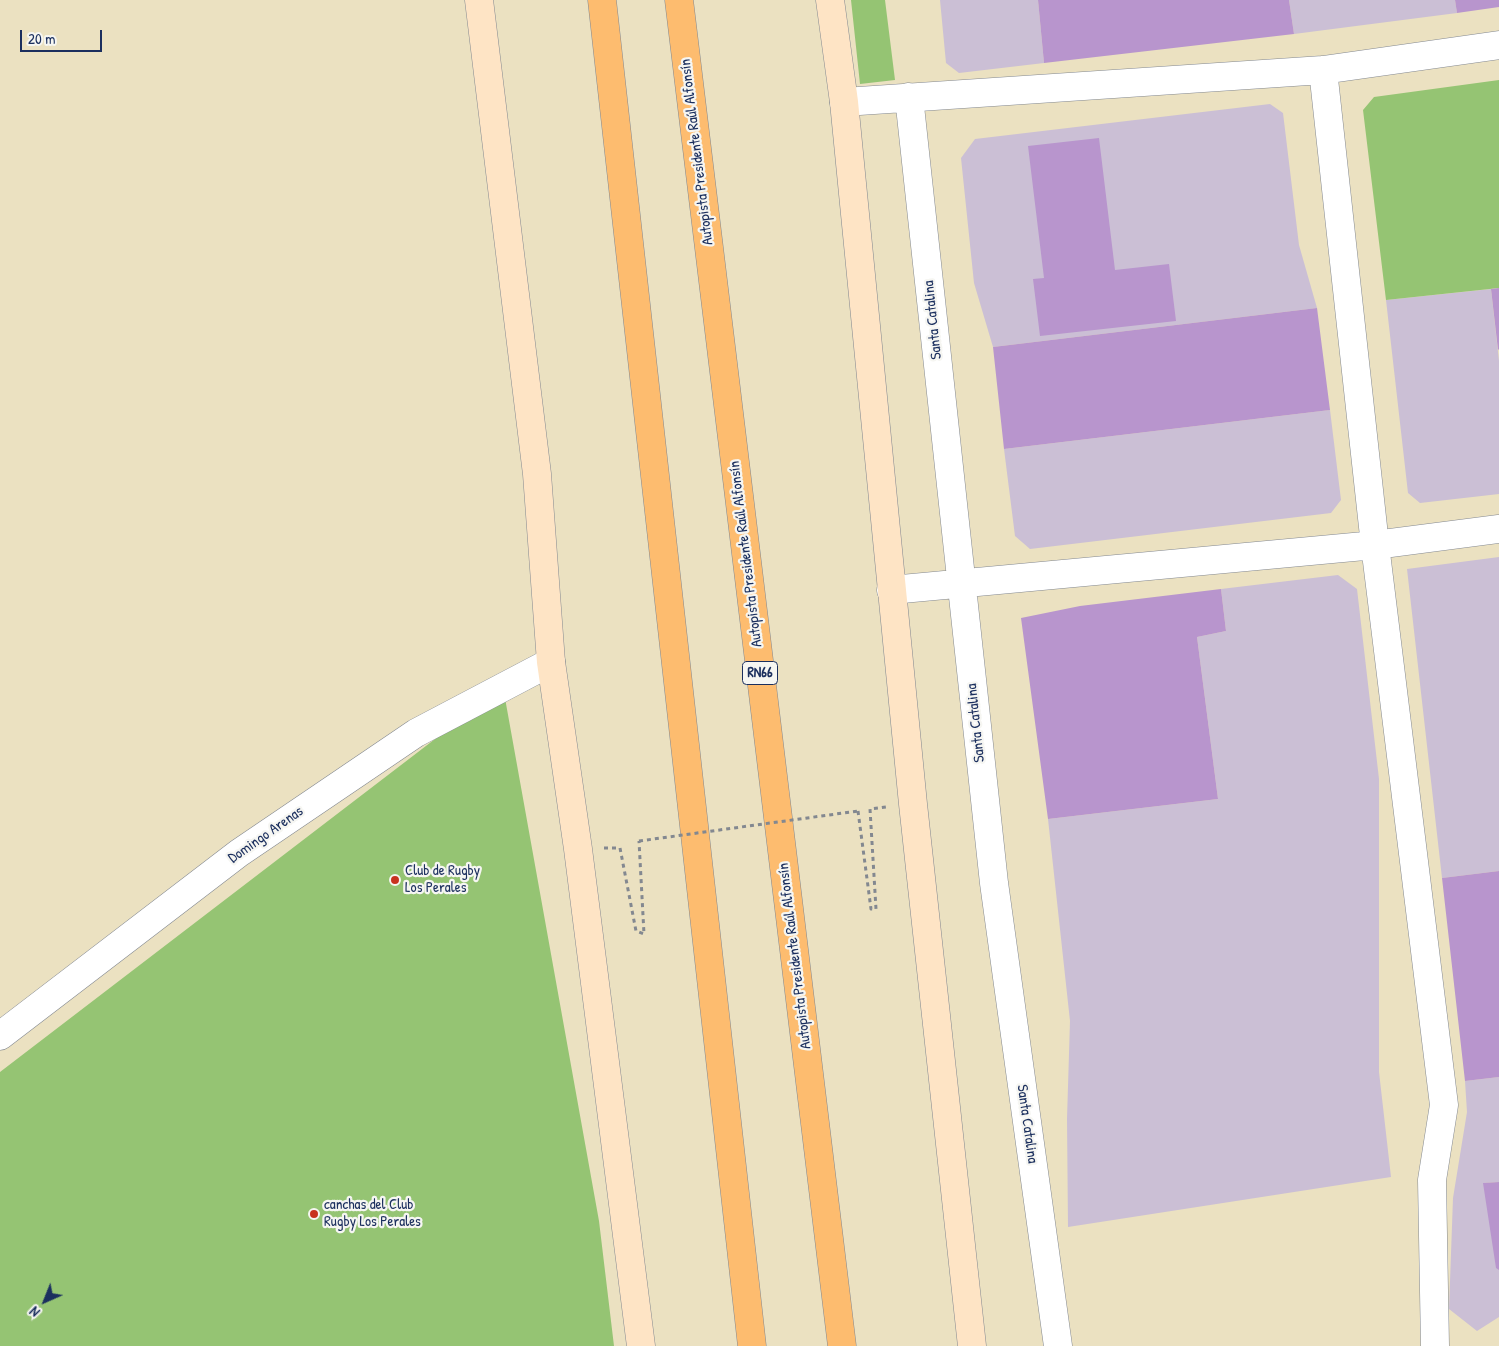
<!DOCTYPE html>
<meta charset="utf-8">
<style>
body{margin:0}
#map{position:relative;width:1499px;height:1346px;overflow:hidden;background:#ebe1c1;font-family:"Patrick Hand",sans-serif}
canvas{display:block}
.north{position:absolute;left:20px;top:1276px;width:50px;height:50px;-webkit-text-stroke:4px #f6f6f2;paint-order:stroke;rotate:224deg;font-size:14px;font-weight:700;line-height:20px;text-align:center;color:#1b2f5e}
.north::after{content:'';display:block;margin:auto;width:18px;height:22px;background:#1b2f5e;clip-path:polygon(50% 0,100% 100%,50% 72%,0 100%)}
.scale{position:absolute;left:20px;top:30px;width:82px;height:22px;box-sizing:border-box;border:2px solid #1b2f5e;border-top:0;padding-left:6px;font-size:15px;line-height:18px;white-space:nowrap;color:#1b2f5e;-webkit-text-stroke:4px #f6f6f2;paint-order:stroke}
</style>
<div id="map">
<canvas width="1499" height="1346"></canvas>
<div class="north">N</div>
<div class="scale">20 m</div>
</div>
<script>
const c = document.querySelector('canvas').getContext('2d');
c.lineJoin = 'round';
function paint(path, color) { c.fillStyle = color; c.fill(path, 'evenodd'); }
const poly = rows => new Path2D(rows.map(r => 'M' + r).join(''));
function strokePath(path, color, width, dash) { c.strokeStyle = color; c.lineWidth = width; c.lineCap = dash ? 'butt' : 'round'; c.setLineDash(dash || []); c.stroke(path); }
function write(font, color, halo, rows, align = 'center') {
  c.font = font + ' "Patrick Hand",sans-serif'; c.lineWidth = 4.5; c.setLineDash([]); c.textBaseline = 'middle'; c.strokeStyle = halo; c.fillStyle = color; for (const [text, x, y, turn = 0] of rows) {
    c.save(); c.translate(x, y); c.rotate((+turn || 0) * Math.PI / 180); c.textAlign = isNaN(turn) ? turn : align; if (halo) c.strokeText(text, 0, 0); c.fillText(text, 0, 0); c.restore();
  }
}
const industrial = poly([
 [940,0,1038,0,1044,63,959,73,946,63],
 [1289,0,1455,0,1457,13,1294,34],
 [1270,104,1283,113,1299,245,1317,308,993,347,974,283,961,158,975,139],
 [1491,289,1499,361,1499,494,1420,503,1408,493,1386,300],
 [1330,410,1341,500,1331,513,1030,549,1015,536,1004,449],
 [1499,557,1499,871,1442,878,1407,569],
 [1338,575,1357,589,1379,779,1379,1072,1391,1177,1068,1227,1067,1119,1070,1021,1048,819,1218,799,1197,637,1226,631,1221,589],
 [1499,1077,1499,1182,1484,1183,1499,1270,1499,1317,1477,1331,1449,1309,1453,1198,1467,1112,1465,1081]
]);
const green = poly([
 [851,0,885,0,895,80,860,84],
 [1499,80,1499,288,1386,300,1363,110,1374,97],
 [503,687,599,1221,614,1346,0,1346,0,1072]
]);
const building = poly([
 [1038,0,1289,0,1294,34,1044,63],
 [1455,0,1499,0,1499,7,1457,13],
 [1099,138,1115,270,1169,264,1176,321,1040,336,1033,279,1044,278,1028,146],
 [1499,288,1499,349,1498,350,1491,289],
 [1317,308,1330,410,1004,449,993,347],
 [1221,589,1226,631,1197,637,1218,799,1048,819,1021,618,1080,606],
 [1499,871,1499,1077,1465,1081,1442,878],
 [1499,1182,1499,1270,1496,1268,1483,1183]
]);
const path = poly([
 [858,811,871,909,876,909,870,809,886,807],
 [604,848,620,848,636,931,644,934,639,841]
]);
const street = poly([
 [1323,70,1375,545,1444,1105,1432,1180,1435,1346],
 [909,97,994,883,1058,1346],
 [844,102,1323,70,1499,45],
 [891,590,1375,545,1499,529],
 [0,1036,239,853,416,733,551,662]
]);
const secondary = poly([
 [479,0,537,474,551,662,578,849,641,1346],
 [830,0,844,102,913,804,972,1346]
]);
const highway = poly([
 [602,0,752,1346],
 [679,0,842,1346]
]);
const pathBridge = poly([
 [639,841,858,811]
]);
const markers = [
 [395,880,5,"#c8321e"],
 [314,1214,5,"#c8321e"]
];
const shields = [
 [760,673,35]
];
const shieldNames = [
 ["RN66",760,673]
];
const streetNames = [
 ["Autopista Presidente Raúl Alfonsín",697,152,-97],
 ["Santa Catalina",933,320,-96],
 ["Autopista Presidente Raúl Alfonsín",746,554,-97],
 ["Santa Catalina",976,723,-96],
 ["Domingo Arenas",266,835,-35],
 ["Autopista Presidente Raúl Alfonsín",795,956,-97],
 ["Santa Catalina",1027,1124,82]
];
const poiNames = [
 ["Club de Rugby",405,871],
 ["Los Perales",405,888],
 ["canchas del Club",324,1205],
 ["Rugby Los Perales",324,1222]
];
paint(industrial, '#cbbfd5');
paint(green, '#95c473');
paint(building, '#b895cd');
strokePath(street, '#838890', 29);
strokePath(secondary, '#838890', 29);
strokePath(highway, '#838890', 29);
strokePath(path, '#838890', 3, [4, 4]);
strokePath(street, '#fff', 28);
strokePath(secondary, '#fee4c5', 28);
strokePath(highway, '#fdbc6f', 28);
strokePath(pathBridge, '#838890', 3, [4, 4]);
for (const [x, y, r, color] of markers) { const dot = new Path2D(); dot.arc(x, y, r, 0, 2 * Math.PI); c.fillStyle = color; c.fill(dot); strokePath(dot, '#f6f6f2', 2); }
for (const [x, y, w] of shields) { const box = new Path2D(); box.roundRect(x - w / 2, y - 11.5, w, 23, 4); c.fillStyle = '#f6f6f2'; c.fill(box); strokePath(box, '#1b2f5e', 1); }
write('bold 14px', '#1b2f5e', null, shieldNames);
write('15px', '#1b2f5e', '#f6f6f2', streetNames);
write('15px', '#1b2f5e', '#f6f6f2', poiNames, 'left');
</script>
